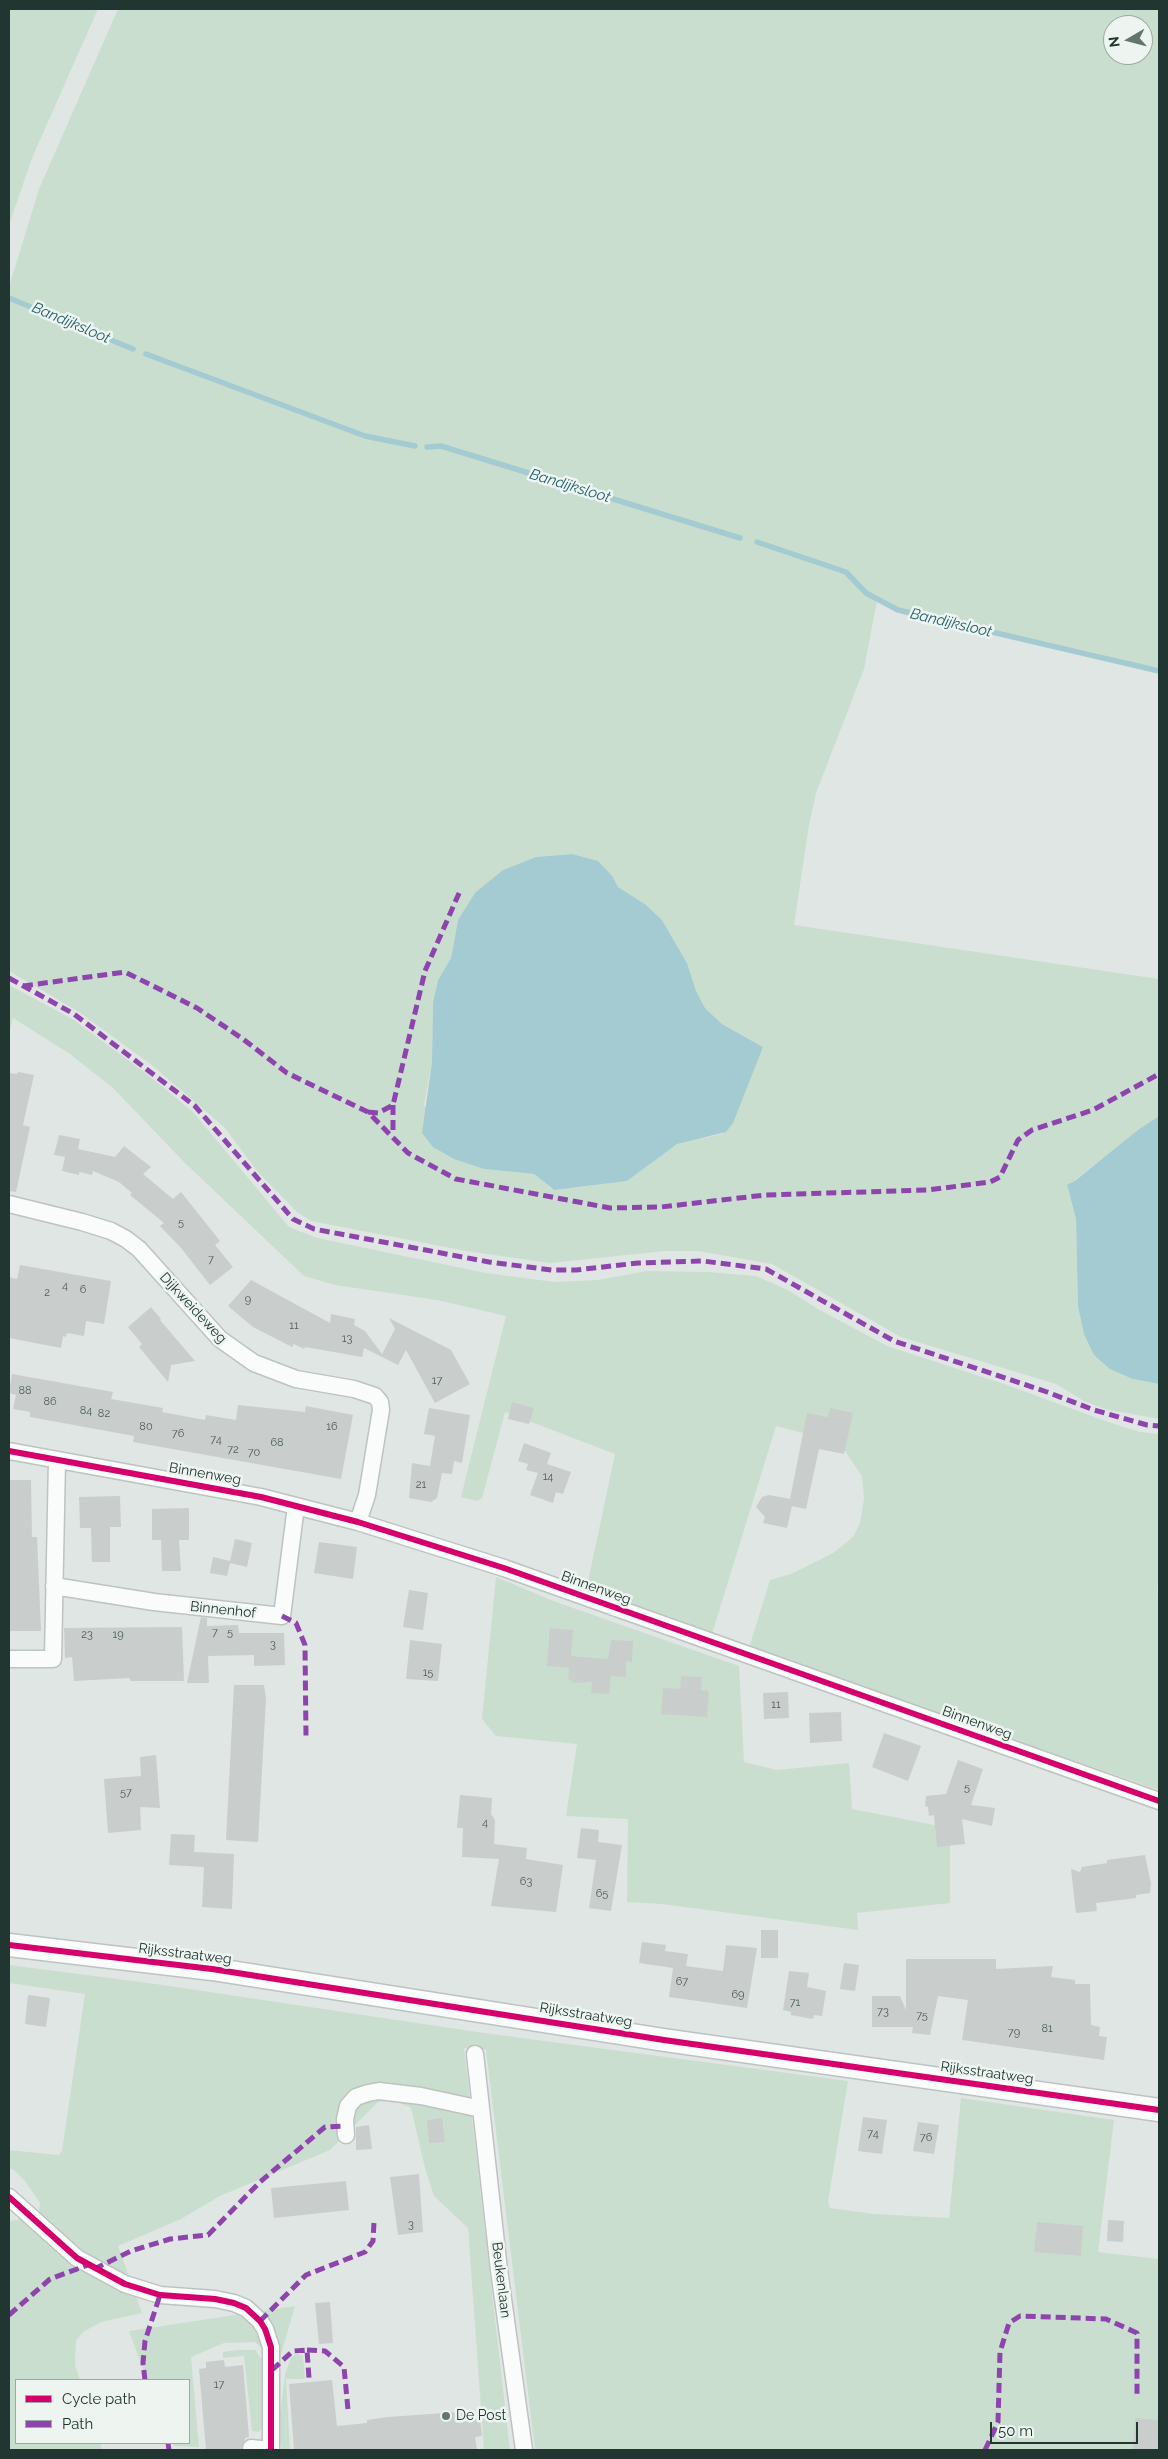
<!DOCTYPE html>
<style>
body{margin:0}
#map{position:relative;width:1168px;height:2459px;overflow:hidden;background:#e0e6e3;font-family:Raleway,sans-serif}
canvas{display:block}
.frame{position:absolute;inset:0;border:10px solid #213630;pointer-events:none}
.legend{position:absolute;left:15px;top:2379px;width:175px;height:65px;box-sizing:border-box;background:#eef5f1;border:1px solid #9ca9a4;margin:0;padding:6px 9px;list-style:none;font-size:15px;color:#213630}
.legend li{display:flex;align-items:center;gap:10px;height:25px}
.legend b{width:25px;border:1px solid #9ca9a4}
.north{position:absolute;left:1103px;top:15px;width:50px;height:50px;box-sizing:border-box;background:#eef5f1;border:1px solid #9ca9a4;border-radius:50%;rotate:262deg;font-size:14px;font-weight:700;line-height:20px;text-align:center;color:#213630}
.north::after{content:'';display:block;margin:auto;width:18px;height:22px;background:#64746f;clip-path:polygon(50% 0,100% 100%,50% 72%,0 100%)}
.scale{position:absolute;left:990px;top:2422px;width:148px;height:22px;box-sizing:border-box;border:2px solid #213630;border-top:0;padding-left:6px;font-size:15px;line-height:18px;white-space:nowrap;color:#213630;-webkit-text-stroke:4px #eef5f1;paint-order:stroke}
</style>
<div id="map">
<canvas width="1168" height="2459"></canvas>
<div class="frame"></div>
<ul class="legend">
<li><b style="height:6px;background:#d6006c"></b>Cycle path</li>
<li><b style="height:6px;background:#8e44ad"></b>Path</li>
</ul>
<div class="north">N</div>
<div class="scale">50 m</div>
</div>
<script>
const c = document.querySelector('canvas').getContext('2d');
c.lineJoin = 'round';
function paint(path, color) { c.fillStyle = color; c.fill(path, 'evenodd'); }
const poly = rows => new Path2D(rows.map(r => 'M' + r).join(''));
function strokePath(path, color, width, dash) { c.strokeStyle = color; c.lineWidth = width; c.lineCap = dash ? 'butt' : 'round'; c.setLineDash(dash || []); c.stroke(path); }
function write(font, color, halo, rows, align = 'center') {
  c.font = font + ' Raleway,sans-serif'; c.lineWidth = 5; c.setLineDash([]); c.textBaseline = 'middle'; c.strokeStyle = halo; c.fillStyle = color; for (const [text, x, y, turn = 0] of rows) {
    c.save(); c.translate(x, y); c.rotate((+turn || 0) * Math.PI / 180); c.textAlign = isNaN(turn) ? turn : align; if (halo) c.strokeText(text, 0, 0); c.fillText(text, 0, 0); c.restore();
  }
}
const green = poly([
 [9,9,98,9,32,158,9,225],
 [118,9,1159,9,1159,670,1092,652,898,608,877,601,864,669,816,793,809,825,794,925,1159,979,1159,1116,1067,1186,1076,1219,1078,1307,1084,1334,1133,1379,1159,1384,1159,1419,1105,1409,1084,1401,1056,1384,901,1337,772,1264,698,1251,665,1251,550,1263,466,1251,311,1221,297,1212,258,1172,224,1127,153,1066,79,1012,9,971,9,287,39,189],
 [1113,25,1143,25,1143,55,1113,55],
 [572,854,613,877,618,887,645,904,662,920,687,963,696,991,705,1008,722,1024,763,1047,722,1134,677,1143,627,1181,553,1190,534,1174,484,1169,424,1105,432,1062,433,1002,438,980,451,958,458,920,503,870,536,857],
 [9,985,74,1020,147,1074,193,1112,289,1227,317,1238,486,1273,555,1282,598,1280,647,1271,708,1272,756,1276,788,1290,818,1309,887,1346,1007,1385,1108,1422,1140,1432,1159,1434,1159,1570,1156,1600,1159,1583,1159,1790,749,1648,770,1580,791,1574,833,1553,853,1537,860,1523,864,1499,862,1476,845,1451,826,1439,776,1426,712,1634,586,1591,615,1454,505,1412,482,1498,477,1501,461,1497,506,1316,437,1300,335,1285,304,1276,185,1163,113,1088,70,1054,13,1018,9,1035],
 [496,1577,556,1602,739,1666,744,1762,777,1770,849,1763,852,1809,950,1828,950,1903,857,1913,858,1930,662,1904,627,1902,628,1819,566,1816,577,1744,496,1736,482,1719],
 [9,1965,156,1984,484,2033,848,2081,828,2202,830,2208,874,2214,949,2218,961,2098,1114,2120,1098,2252,1159,2259,1159,2450,535,2450,486,2050,464,2048,510,2450,484,2450,468,2228,434,2196,425,2168,411,2108,393,2100,378,2102,330,2150,220,2196,181,2219,118,2246,142,2313,101,2322,83,2332,76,2341,75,2365,80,2380,16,2380,16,2443,100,2443,102,2450,9,2450,9,2221,34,2217,38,2215,40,2203,25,2181,13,2169,9,2169,9,2150,59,2155,62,2151,85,1994,9,1983],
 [295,2306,280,2358,275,2358,255,2342,224,2343,191,2357,199,2447,174,2446,173,2443,189,2443,189,2380,147,2380,129,2331],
 [237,2350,255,2350,266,2365,265,2424,259,2432,252,2431,244,2356,223,2358,223,2352],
 [297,2354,303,2356,305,2379,286,2379,290,2450,282,2450,278,2429,285,2375,291,2357]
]);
const water = poly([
 [572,854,598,861,613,877,618,887,645,904,662,920,687,963,696,991,705,1008,722,1024,763,1047,733,1123,726,1132,677,1144,627,1181,554,1190,534,1174,484,1169,454,1159,433,1147,422,1133,432,1062,433,1002,438,980,451,958,458,920,475,893,503,870,536,857],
 [1159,1116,1159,1384,1133,1379,1110,1369,1094,1355,1084,1334,1078,1307,1076,1219,1067,1185,1076,1180,1138,1130]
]);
const stream = poly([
 [9,298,133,349],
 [146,354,365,436,415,446],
 [427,447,441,446,740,538],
 [757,542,846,572,866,593,898,610,1159,671]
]);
const building = poly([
 [18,1072,34,1075,23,1125,30,1127,16,1192,9,1191,9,1073,17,1074],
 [59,1135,80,1139,78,1149,115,1157,124,1146,151,1167,143,1174,173,1199,181,1192,220,1241,215,1245,233,1267,210,1285,181,1248,160,1226,164,1223,130,1195,132,1193,119,1182,93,1171,92,1175,79,1172,79,1175,62,1171,65,1157,54,1155],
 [20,1265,111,1281,104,1324,86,1321,84,1336,67,1333,66,1337,63,1336,61,1348,9,1338,9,1277,17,1279],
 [251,1280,330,1323,331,1314,355,1319,354,1325,365,1331,382,1354,395,1329,389,1318,451,1350,470,1384,435,1403,406,1350,398,1365,364,1348,362,1357,305,1347,304,1349,294,1344,292,1347,253,1327,228,1306],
 [151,1307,161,1319,160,1320,195,1361,171,1365,168,1382,139,1347,142,1344,128,1327],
 [12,1374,113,1392,111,1399,163,1408,162,1412,205,1420,206,1415,236,1420,238,1405,305,1412,306,1406,353,1415,341,1479,133,1442,134,1436,30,1417,30,1412,13,1409,16,1395,9,1393],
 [512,1402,534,1408,529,1424,508,1419],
 [429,1408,470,1415,462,1463,454,1461,452,1474,442,1473,437,1498,431,1502,409,1498,412,1463,430,1466,435,1436,424,1434],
 [830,1408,853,1413,844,1454,819,1449,806,1509,792,1506,787,1528,763,1523,765,1517,756,1507,762,1497,769,1495,790,1499,807,1413,828,1417],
 [524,1443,551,1453,547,1464,571,1472,563,1494,556,1492,553,1503,530,1495,538,1473,526,1470,528,1464,518,1461],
 [9,1480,31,1480,32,1537,37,1537,41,1631,10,1631],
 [120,1496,121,1527,110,1527,110,1562,92,1562,91,1528,80,1528,79,1497],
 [189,1508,189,1540,179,1540,181,1571,162,1571,161,1540,152,1540,152,1509],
 [235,1539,252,1543,247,1567,230,1563,227,1576,210,1573,213,1557,230,1561],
 [319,1542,357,1547,353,1579,314,1573],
 [409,1590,428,1593,423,1630,403,1627],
 [201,1617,207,1618,207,1626,238,1625,239,1633,284,1633,285,1665,254,1666,254,1655,208,1656,209,1683,187,1683],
 [182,1627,184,1681,130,1681,130,1678,74,1681,72,1657,65,1658,64,1628],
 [550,1628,573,1630,571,1656,608,1659,611,1640,633,1641,632,1662,626,1661,626,1677,611,1676,609,1694,591,1693,592,1682,575,1683,568,1679,569,1668,547,1666],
 [410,1640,442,1644,438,1681,406,1679],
 [681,1676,702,1677,701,1690,709,1691,707,1717,661,1714,663,1688,680,1689],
 [234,1685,264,1685,266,1699,258,1842,226,1840],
 [788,1692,789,1718,764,1719,763,1693],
 [841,1712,842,1741,810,1743,809,1713],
 [884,1733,921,1746,908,1781,872,1767],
 [156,1755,160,1808,140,1807,141,1830,108,1833,104,1779,141,1776,140,1757],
 [958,1760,983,1769,971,1805,995,1808,992,1826,962,1819,965,1844,937,1847,934,1815,929,1816,928,1807,925,1806,926,1796,946,1794],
 [460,1795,492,1798,491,1814,495,1820,494,1844,527,1848,526,1859,563,1865,556,1912,491,1906,499,1859,462,1857,463,1828,457,1828],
 [581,1828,599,1830,598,1842,622,1845,611,1911,589,1908,596,1860,577,1858],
 [171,1834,195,1835,194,1852,234,1854,232,1909,202,1907,204,1867,169,1865],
 [1145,1855,1151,1884,1150,1893,1136,1895,1136,1898,1096,1903,1097,1911,1076,1913,1071,1869,1080,1872,1082,1867,1107,1863,1107,1860],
 [761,1930,778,1930,778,1958,761,1958],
 [642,1942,666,1945,665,1951,688,1954,686,1966,723,1971,726,1945,757,1948,747,2008,669,1997,673,1968,639,1963],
 [906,1959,996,1959,996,1969,1053,1966,1051,1977,1075,1980,1075,1984,1090,1984,1091,2025,1100,2027,1099,2036,1107,2037,1104,2060,962,2040,968,2000,938,1996,930,2035,912,2033,913,2027,872,2027,872,1996,900,1996,906,2010],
 [844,1963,859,1965,855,1991,840,1989],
 [789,1971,809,1973,807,1987,826,1991,822,2016,814,2015,813,2019,791,2015,791,2012,783,2010],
 [28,1995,50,1998,46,2027,25,2024],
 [863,2117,887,2120,882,2154,858,2151],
 [442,2118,445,2142,429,2143,427,2120],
 [918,2122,939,2125,934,2154,913,2151],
 [369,2125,372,2149,356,2150,356,2127],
 [419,2174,423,2232,398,2235,390,2177],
 [346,2181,349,2210,274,2218,271,2188],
 [1108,2220,1124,2221,1123,2242,1107,2241],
 [1037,2222,1083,2226,1081,2256,1034,2252],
 [330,2302,333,2343,319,2344,315,2303],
 [224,2360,225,2367,243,2365,249,2437,245,2438,242,2450,206,2450,199,2369,206,2368,206,2362],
 [332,2380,337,2426,367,2423,367,2420,388,2417,473,2411,474,2419,480,2418,482,2436,475,2437,477,2450,294,2450,289,2384],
 [1135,2418,1159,2420,1159,2450,1133,2450]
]);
const minor = poly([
 [9,1204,82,1222,111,1231,126,1239,139,1249,220,1339,254,1363,296,1379,354,1389,375,1396,380,1402,381,1410,367,1495,358,1522],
 [9,1451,261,1497,358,1522,504,1568,1159,1801],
 [54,1586,154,1602,282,1616,296,1506],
 [9,1659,53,1659,57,1460],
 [475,2054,499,2270,524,2450],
 [346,2135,345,2119,348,2106,356,2097,368,2093,379,2091,421,2096,481,2109],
 [9,2197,77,2258,125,2284,160,2295,215,2299,234,2303,246,2308,260,2321,265,2329,271,2347,271,2450],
 [251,2448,270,2450]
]);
const secondary = poly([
 [9,1945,212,1969,664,2040,1159,2110]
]);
const quiet = poly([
 [9,978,74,1014,195,1106,293,1219,314,1229,489,1262,552,1270,576,1270,638,1263,703,1261,766,1269,894,1341,1047,1392,1094,1410,1147,1425,1159,1426],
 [23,986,125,972,197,1008,243,1039,287,1073,368,1112,408,1153,456,1179,610,1208,661,1207,765,1195,928,1190,990,1182,1000,1177,1018,1140,1032,1130,1093,1110,1159,1074],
 [393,1105,393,1135],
 [368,1112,378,1113,393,1105,425,971,460,891],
 [282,1616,296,1623,305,1645,306,1737],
 [94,2269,131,2251,170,2239,208,2235,260,2182,325,2127,345,2126],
 [9,2315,50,2279,88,2265],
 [260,2321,306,2275,365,2252,373,2241,374,2222],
 [307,2350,325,2351,344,2367,348,2410],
 [272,2370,293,2351,307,2350,309,2378],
 [145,2380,143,2363,145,2341,160,2295],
 [168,2443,169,2450],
 [985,2450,998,2422,1000,2352,1009,2323,1020,2316,1106,2319,1137,2333,1137,2394]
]);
const cycleway = poly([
 [9,1451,261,1497,358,1522,504,1568,1159,1801],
 [9,1945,212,1969,664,2040,1159,2110],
 [9,2197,77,2258,125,2284,160,2295,215,2299,234,2303,246,2308,260,2321,265,2329,271,2347,271,2450]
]);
const markers = [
 [446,2416,5,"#64746f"]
];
const numberNames = [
 ["5",181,1223],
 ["7",211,1260],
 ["4",65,1286],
 ["6",83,1290],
 ["2",47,1293],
 ["9",248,1300],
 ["11",294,1326],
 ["13",347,1339],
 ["17",437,1381],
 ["88",25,1391],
 ["86",50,1402],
 ["84",86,1411],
 ["82",104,1414],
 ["80",146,1427],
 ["16",332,1427],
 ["76",178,1434],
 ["74",216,1440],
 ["68",277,1443],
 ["72",233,1450],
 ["70",254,1453],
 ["14",548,1477],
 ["21",421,1485],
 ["7",215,1633],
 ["5",230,1633],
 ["23",87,1635],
 ["19",118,1635],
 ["3",273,1645],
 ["15",428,1673],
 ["11",776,1705],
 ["5",967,1788],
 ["57",126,1793],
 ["4",485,1823],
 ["63",526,1882],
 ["65",602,1894],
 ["67",682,1982],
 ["69",738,1995],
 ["71",795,2003],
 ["73",883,2012],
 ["75",922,2016],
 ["81",1047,2029],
 ["79",1014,2033],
 ["74",873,2134],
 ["76",926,2138],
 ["3",411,2225],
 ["17",219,2385]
];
const streetNames = [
 ["Dijkweideweg",193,1308,47],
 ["Binnenweg",205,1474,10],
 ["Binnenweg",596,1588,20],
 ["Binnenhof",223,1610,6],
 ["Binnenweg",977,1723,20],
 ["Rijksstraatweg",185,1954,7],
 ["Rijksstraatweg",586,2015,9],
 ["Rijksstraatweg",987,2073,8],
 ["Beukenlaan",501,2280,83]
];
const poiNames = [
 ["De Post",456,2416]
];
const waterNames = [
 ["Bandijksloot",71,323,23],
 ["Bandijksloot",570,486,17],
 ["Bandijksloot",951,623,13]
];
paint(green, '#caded0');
paint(water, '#a4cbd1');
strokePath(stream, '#a4cbd1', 5.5);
paint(building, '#c9cecc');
strokePath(minor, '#bdc3c0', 19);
strokePath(secondary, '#bdc3c0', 25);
strokePath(minor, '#fafbfb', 16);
strokePath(secondary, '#fafbfb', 22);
strokePath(quiet, '#8e44ad', 5, [10, 5]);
strokePath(cycleway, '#d6006c', 6);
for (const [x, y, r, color] of markers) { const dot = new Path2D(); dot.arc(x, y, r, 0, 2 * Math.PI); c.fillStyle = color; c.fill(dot); strokePath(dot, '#eef5f1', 2); }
write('11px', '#4c5d58', null, numberNames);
write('14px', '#213630', '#eef5f1', streetNames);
write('14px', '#213630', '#eef5f1', poiNames, 'left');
write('italic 15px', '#21606c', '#eef5f1', waterNames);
</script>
